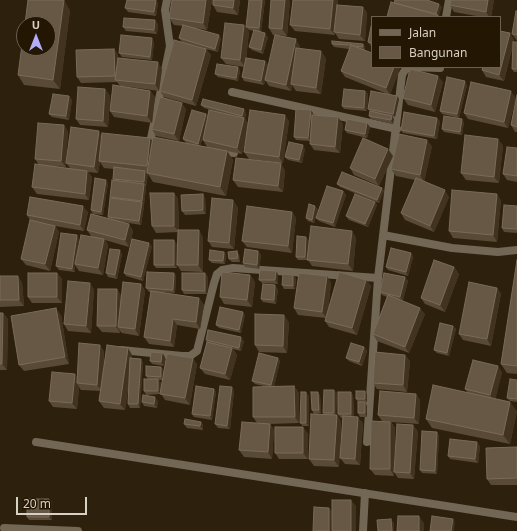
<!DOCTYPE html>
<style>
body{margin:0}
#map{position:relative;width:517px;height:531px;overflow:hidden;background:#2d200c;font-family:"Noto Sans",sans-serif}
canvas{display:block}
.legend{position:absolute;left:371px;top:16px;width:130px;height:52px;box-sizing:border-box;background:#231603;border:1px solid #6c6050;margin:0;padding:5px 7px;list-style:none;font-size:12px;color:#d9d0c4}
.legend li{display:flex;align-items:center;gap:8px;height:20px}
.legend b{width:20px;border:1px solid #6c6050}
.north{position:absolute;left:16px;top:16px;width:40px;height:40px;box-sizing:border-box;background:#231603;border:1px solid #6c6050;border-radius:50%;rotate:0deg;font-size:11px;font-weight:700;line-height:16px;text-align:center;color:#d9d0c4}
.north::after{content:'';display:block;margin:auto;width:14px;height:18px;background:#b2adf9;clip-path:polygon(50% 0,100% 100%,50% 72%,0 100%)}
.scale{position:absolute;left:16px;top:497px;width:71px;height:18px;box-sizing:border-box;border:2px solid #d9d0c4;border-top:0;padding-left:5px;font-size:12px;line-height:14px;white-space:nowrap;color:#d9d0c4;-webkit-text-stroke:3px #231603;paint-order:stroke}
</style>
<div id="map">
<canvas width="517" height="531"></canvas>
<ul class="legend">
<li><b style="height:5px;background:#726654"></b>Jalan</li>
<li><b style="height:11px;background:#665845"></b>Bangunan</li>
</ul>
<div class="north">U</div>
<div class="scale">20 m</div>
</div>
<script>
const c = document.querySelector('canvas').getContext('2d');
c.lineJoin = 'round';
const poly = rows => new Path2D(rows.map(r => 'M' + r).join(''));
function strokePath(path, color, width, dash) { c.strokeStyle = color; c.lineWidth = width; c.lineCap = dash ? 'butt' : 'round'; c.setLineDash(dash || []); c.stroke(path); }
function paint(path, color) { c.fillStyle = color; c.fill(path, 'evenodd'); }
const minor = poly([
 [446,17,449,0],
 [232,92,397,129],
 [150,143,170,46,165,10,167,0],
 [217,151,234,153],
 [383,235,452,248,498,252,517,250],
 [121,350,182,356,190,356,197,351,214,283,217,274,222,270,233,268,378,278],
 [36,442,517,517],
 [367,442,378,278,402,75,405,70,411,67,440,68,440,67],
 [4,528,78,531],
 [363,531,365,493]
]);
const wall = poly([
 [212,0,207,30,196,28,221,38,218,52,206,49,211,55,196,106,164,97,160,91,204,48,182,42,179,38,183,26,174,25,169,18],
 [240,0,238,15,217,12,213,5],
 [249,0,265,0,261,32,258,31,268,37,263,54,252,50,249,47,254,31,249,30,246,27],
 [271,0,290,0,287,36,275,35,300,46,300,48,326,58,321,94,296,91,292,85,291,91,269,86,265,80,275,35,273,35,269,28],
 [293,0,338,0,338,5,363,7,367,13,365,41,339,39,335,33,335,35,295,31,290,25],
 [451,0,494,0,491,17,482,17,454,12,450,5],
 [158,3,156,16,128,12,125,8],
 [70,10,60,89,24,85,18,75],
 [517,11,517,41,512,34],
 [372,22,372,46,371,46,368,42],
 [158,24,157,34,126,31,123,27],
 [244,25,249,32,246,59,265,61,268,65,264,85,244,81,242,77,244,67,226,64,221,58],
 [510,33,514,40,514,42,517,42,517,72,514,72,512,69,513,45,504,81,486,77,482,70],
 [154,42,152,60,122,57,119,53],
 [332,44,363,44,365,47,365,50,372,67,399,67,400,68,390,95,345,77,341,71,349,49,334,47],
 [114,49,118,55,118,58,162,69,159,91,122,86,150,91,155,97,152,123,114,117,110,111,120,86,117,82,81,83,77,77],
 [238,67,240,71,238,81,218,77,215,74],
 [443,82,435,112,408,105,403,98],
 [467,85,459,118,442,114,440,111],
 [105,89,110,96,108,127,80,125,76,119],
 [365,91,368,94,367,111,344,109,342,106],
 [517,95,517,132,515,132,511,125],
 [69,96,72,100,69,120,52,117,49,114],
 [397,96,399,99,395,117,392,116,394,119,393,124,371,119,369,116,370,111,368,109],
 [516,98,508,128,468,119,464,113],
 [201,105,246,113,245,119,248,124,289,121,283,163,249,159,244,152,248,127,242,154,227,151,233,160,226,196,153,182,148,174,146,186,145,186,146,187,144,205,143,204,144,206,141,225,117,221,129,224,133,231,129,247,105,240,108,245,103,275,79,271,75,265,75,272,59,270,56,266,79,238,77,252,91,236,87,230,110,219,108,217,111,198,110,197,114,180,113,179,114,169,104,168,100,162,98,173,88,172,92,177,89,200,37,194,32,187,39,165,35,159,68,131,66,160,102,136,193,145,186,143,183,139,206,114,208,116,217,112,204,108],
 [205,131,203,140,207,147,227,151,200,146],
 [66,163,70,168,50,166,66,167],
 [186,109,179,141,156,136,152,129],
 [313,113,313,115,343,124,340,153,314,150,310,144,310,141,296,140,294,137],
 [440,121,437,139,403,133,401,130],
 [464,122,462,135,444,132,442,129],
 [370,127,367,138,347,133,345,130],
 [503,145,499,183,466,180,461,173],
 [432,146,424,182,449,197,434,232,405,220,401,213,415,180,396,176,391,169],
 [517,148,517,182,507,180,503,174],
 [305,149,302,163,288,160,285,157],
 [393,156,379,186,354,175,350,168],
 [285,170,283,192,238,187,233,180],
 [108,183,103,215,93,214,91,210],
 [337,184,382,188,384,191,379,203,340,187],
 [343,191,346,195,335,227,319,221,316,218],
 [174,193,178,199,179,230,203,237,203,272,181,271,177,265,178,232,156,233,152,226],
 [205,197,206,214,185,215,182,211],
 [501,200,497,242,453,238,449,231],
 [375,202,377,205,368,227,349,220,346,216],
 [517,206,517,233,504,232,502,228],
 [238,207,234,249,212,247,208,241],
 [318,209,314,223,308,221,306,218],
 [88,212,84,231,55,226,59,232,50,271,26,265,21,259,30,220,27,215],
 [292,212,296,218,292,253,247,247,242,241],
 [356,237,353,271,312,266,308,260,298,260,296,257,309,240,308,250],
 [177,244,177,268,156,268,154,265],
 [152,246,143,281,126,276,124,273],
 [258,251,261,255,259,269,245,267,243,263],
 [224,252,226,255,225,264,212,263,209,260],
 [411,253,413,257,408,276,388,270,386,267],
 [122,254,117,279,108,277,106,273],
 [239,254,240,262,232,262,229,259],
 [517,260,517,374,507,373,501,364],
 [454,267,459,274,445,312,425,304,421,298],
 [57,273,62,279,62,303,32,303,28,297],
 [174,273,176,276,175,293,160,292,199,298,204,305,200,329,177,325,174,347,149,344,144,337,151,292,149,292,146,288],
 [205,273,208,277,207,294,184,294,182,290],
 [278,274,278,284,262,283,259,280],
 [250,275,255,282,252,307,224,304,220,297],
 [0,276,22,282,24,306,0,307],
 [327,276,331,283,328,311,366,280,371,286,357,335,329,327,325,321,326,318,298,315,294,308],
 [405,277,408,281,403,300,398,299,425,314,409,353,377,341,373,334,387,297,382,295,380,292],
 [296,278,295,289,284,289,282,285],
 [141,284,145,291,139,336,122,333,120,331,120,333,102,332,97,326,117,289,121,296],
 [497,288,501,294,491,346,463,340,459,334],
 [94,289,91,333,68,331,64,324],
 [278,289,276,304,263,302,261,299],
 [0,313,3,313,8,319,7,370,0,370],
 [61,315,69,364,24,371,19,365],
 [245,315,241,333,219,328,216,325],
 [289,322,287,353,259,352,255,345],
 [453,326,456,329,449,356,437,353,434,350],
 [206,340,244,341,241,351,233,349,237,355,230,380,205,374,200,368,207,342],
 [364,347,367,351,362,366,349,361,346,358],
 [128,348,132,355,132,358,143,362,140,408,130,408,128,404,129,381,125,410,104,408,99,401,101,391,81,390,79,387,77,409,53,407,49,401,77,377,104,351,103,377],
 [162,353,165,357,164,366,152,364,150,361],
 [405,355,410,361,407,392,377,389,373,383],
 [278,358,280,361,274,387,294,386,299,393,299,423,270,424,274,430,272,459,244,457,239,450,257,423,253,417,268,387,255,384,252,381],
 [197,364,190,405,165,400,161,394,146,395,144,391,148,379,146,376,161,367,164,370,163,378],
 [158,380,163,380,161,392,161,383],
 [502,372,495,399,517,411,510,444,432,428,426,419,468,393,465,389],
 [517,380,517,402,510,401,507,398],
 [232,387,234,391,230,429,218,428,215,424],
 [214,389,216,392,212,420,194,417,192,414],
 [337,393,336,415,341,421,339,467,314,466,309,459,314,414,312,410,320,395,321,413,315,414,324,414,323,413],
 [367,394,367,402,358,402,356,399],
 [416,394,420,400,419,424,391,422,395,428,394,466,418,431,414,479,398,478,394,472,394,476,375,475,370,469,388,422,382,421,378,415],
 [353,395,354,416,363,423,360,465,345,464,340,458,343,418,341,418,338,414],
 [309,396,309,426,303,426,300,423],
 [158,401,157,408,144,406,142,402],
 [367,406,367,417,360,417,358,413],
 [201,422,203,425,203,430,187,428,184,424],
 [303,427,308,434,308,459,279,459,275,453],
 [439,435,437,474,422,473,420,470],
 [480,446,478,463,450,459,448,456],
 [517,447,517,485,491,485,487,479],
 [49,499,52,502,52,520,29,520,27,517]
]);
const shadedWall = poly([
 [64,0,70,10,60,89,53,80],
 [156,0,158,3,156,16,154,12],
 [206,0,212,0,207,30,203,23],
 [234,0,240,0,238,15,233,8],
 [262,0,265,0,261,32,259,28],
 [285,0,290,0,287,36,282,29],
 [333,0,338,0,335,35,330,29],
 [488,0,494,0,491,17,489,17,486,12],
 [439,4,442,7,439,16,439,17,437,17,436,16],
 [363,7,367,13,365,41,360,35],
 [155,20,158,24,157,34,154,30],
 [244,25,249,32,245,67,240,60],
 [265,33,268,37,263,54,261,50],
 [510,33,514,40,504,81,499,75],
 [219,35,221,38,218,52,215,49],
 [152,38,154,42,152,60,150,57],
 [296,39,300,46,292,84,291,84,292,85,291,91,286,85],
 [363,44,365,47,365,50,363,47],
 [114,49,118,55,119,80,118,80,115,76],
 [206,49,211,55,196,106,192,100],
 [321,51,326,58,321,94,316,88],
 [265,61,268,65,264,85,261,81],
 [158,62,162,69,159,91,155,84],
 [238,67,240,71,238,81,236,78],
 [394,67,399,67,400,68,390,95,386,88],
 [438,76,443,82,435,112,431,105],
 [465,81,467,85,459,118,457,114],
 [105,89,110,96,108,127,103,121],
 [150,91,155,97,152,123,147,116],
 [365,91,368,94,367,111,364,108],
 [511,91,516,98,508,128,504,122],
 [69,96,72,100,69,120,66,116],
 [397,96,399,99,395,117,393,114],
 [182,103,186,109,179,141,174,134],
 [244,109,246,113,245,119,249,124,242,154,237,148,244,118,242,116],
 [311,110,313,113,311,141,308,138],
 [206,114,208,117,200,147,198,144],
 [285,115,289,121,283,163,279,157],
 [392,116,394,119,393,124,391,120],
 [338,117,343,124,340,153,335,147],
 [437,118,440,121,437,139,434,136],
 [462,119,464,122,462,135,460,132],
 [367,123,370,127,367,138,365,134],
 [64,125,68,131,66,167,61,161],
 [99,131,103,138,99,161,100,162,98,173,94,167],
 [150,138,155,144,152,173,147,166],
 [498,139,503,145,499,183,494,177],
 [427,140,432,146,424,182,420,175],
 [303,145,305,149,302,163,299,160],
 [388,149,393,156,379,186,375,179],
 [227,151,233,160,226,196,220,187],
 [281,163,285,170,283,192,278,186],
 [87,171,92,177,89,200,85,194],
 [145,171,148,174,146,186,144,182],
 [106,180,108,183,103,215,101,212],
 [144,184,146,187,144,205,142,201],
 [382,188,384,191,379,203,377,200],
 [445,190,449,197,434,232,430,226],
 [343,191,346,195,335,227,333,223],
 [174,193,178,199,179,232,174,226],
 [203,194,205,197,206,214,203,210],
 [497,194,501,200,497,242,493,235],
 [233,200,238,207,234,249,229,243],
 [142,202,144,206,141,225,139,221],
 [375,202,377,205,368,227,365,224],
 [83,206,88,212,84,231,80,225],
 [315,206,318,209,314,223,312,220],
 [292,212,296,218,292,253,288,246],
 [129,224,133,231,129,247,125,240],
 [55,226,59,232,50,271,45,264],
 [199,230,203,237,203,272,198,265],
 [352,231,356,237,353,271,348,264],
 [77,235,79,238,76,264,75,264,75,272,72,269],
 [306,237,309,240,308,260,305,257],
 [104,239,108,245,103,275,98,268],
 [174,240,177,244,177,268,174,265],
 [149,243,152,246,143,281,141,277],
 [120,250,122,254,117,279,115,275],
 [237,251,239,254,240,262,238,258],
 [258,251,261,255,259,269,257,265],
 [224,252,226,255,225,264,223,261],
 [411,253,413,257,408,276,406,272],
 [454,267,459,274,445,312,440,305],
 [276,271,278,274,278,284,275,280],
 [57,273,62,279,62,303,57,297],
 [174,273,176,276,175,293,173,290],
 [205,273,208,277,207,294,205,291],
 [250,275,255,282,252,307,247,300],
 [293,275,296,278,295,289,293,286],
 [18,276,22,282,24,306,19,300],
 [327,276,331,283,327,318,322,312],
 [405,277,408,281,403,300,400,297],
 [366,280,371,286,357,335,352,328],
 [90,283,94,289,91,333,86,326],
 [141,284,145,291,139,336,135,329],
 [275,285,278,289,276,304,274,300],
 [497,288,501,294,491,346,487,339],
 [117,289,121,296,118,327,120,331,120,333,116,326],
 [199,298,204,305,200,329,196,322],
 [56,308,61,315,69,364,65,357],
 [420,308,425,314,409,353,405,347],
 [243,312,245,315,241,333,239,330],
 [3,313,8,319,7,370,2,364],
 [284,315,289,322,287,353,283,346],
 [173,319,177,325,174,347,170,341],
 [453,326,456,329,449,356,447,353],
 [241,337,244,341,241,351,239,348],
 [100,345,104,351,102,391,97,385],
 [364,347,367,351,362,366,359,362],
 [128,348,132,355,125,410,120,404],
 [232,348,237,355,230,380,225,374],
 [162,353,165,357,164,366,161,362],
 [405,355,410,361,407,392,403,385],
 [193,358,197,364,190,405,185,398],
 [278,358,280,361,274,388,271,385],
 [141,359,143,362,140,408,138,404],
 [498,366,502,372,495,402,490,395],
 [161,367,164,370,163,380,161,377],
 [75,374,80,381,77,383,79,387,77,409,72,403],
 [158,379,161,383,161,395,158,391],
 [294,386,299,393,299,423,295,417],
 [232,387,234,391,230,429,227,426],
 [214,389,216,392,212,420,210,416],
 [334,390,337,393,336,417,334,413],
 [365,391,367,394,367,402,365,399],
 [306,392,309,396,309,426,306,423],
 [318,392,320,395,321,413,319,410],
 [351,392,353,395,354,418,351,414],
 [416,394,420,400,419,424,414,418],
 [155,397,158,401,157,408,154,404],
 [365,402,367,406,367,417,365,413],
 [510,402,517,411,510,444,503,435],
 [337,415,341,421,339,467,334,460],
 [358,417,363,423,360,465,355,459],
 [201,422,203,425,203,430,200,426],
 [390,422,395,428,394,476,390,469],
 [270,424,274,430,272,459,268,452],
 [413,425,418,431,414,479,410,473],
 [303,427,308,434,308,459,303,453],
 [437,432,439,435,437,474,435,471],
 [477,442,480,446,478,463,475,459],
 [49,499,52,502,52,520,49,517],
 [351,500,356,506,356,531,351,531],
 [329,508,332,511,331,531,329,531],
 [419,516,424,523,424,531,419,531],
 [391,519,394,523,394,531,392,531],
 [453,519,455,522,454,531,451,531]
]);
const building = poly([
 [28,0,64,0,53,80,18,75,24,30,24,48,48,48,48,24,25,24,28,0],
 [127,0,156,0,154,12,125,8,127,0],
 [172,0,206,0,203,23,169,18,172,0],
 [213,0,234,0,233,8,213,5,213,0],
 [249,0,262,0,259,28,246,27,249,0],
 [271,0,285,0,282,29,269,28,271,0],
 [293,0,333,0,330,29,290,25,293,0],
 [395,0,427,0,439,4,436,14,394,3,395,0],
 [451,0,488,0,486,12,450,5,451,0],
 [391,2,438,15,437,17,387,17,391,2],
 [337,5,363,7,360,35,334,32,337,5],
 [516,11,517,11,517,35,512,34,516,11],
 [124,18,155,20,154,30,123,27,124,18],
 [372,22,372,43,368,42,372,22],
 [225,23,244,25,240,60,221,58,225,23],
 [183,25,219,35,215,49,179,38,183,25],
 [254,30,265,33,261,50,249,47,254,30],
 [500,31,510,33,499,75,482,70,483,67,500,67,500,31],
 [121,35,152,38,150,57,119,53,121,35],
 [275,35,296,39,286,85,265,80,275,35],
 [174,40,206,49,192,100,160,91,174,40],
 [332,41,363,44,363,47,354,46,351,45,350,45,332,44,332,41],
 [513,42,517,42,517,69,512,69,513,42],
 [351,45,372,53,372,67,394,67,386,88,341,71,351,45],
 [296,48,321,51,316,88,291,84,296,48],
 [114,49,115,76,77,77,76,50,114,49],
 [118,58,158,62,155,84,115,80,118,58],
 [246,58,265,61,261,81,242,77,246,58],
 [217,64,238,67,236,78,215,74,217,64],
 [410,69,438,76,431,105,403,98,410,69],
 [447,77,465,81,457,114,440,111,447,77],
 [471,82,511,91,504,122,464,113,471,82],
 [113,85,150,91,147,116,110,111,113,85],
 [78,87,105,89,103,121,76,119,78,87],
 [344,89,365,91,364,108,342,106,344,89],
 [371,91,397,96,393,114,368,109,371,91],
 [53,94,69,96,66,116,49,114,53,94],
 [517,95,517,127,511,125,517,95],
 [160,97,182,103,174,134,152,129,160,97],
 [203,99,244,109,242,116,201,105,203,99],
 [296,109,311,110,308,138,294,137,296,109],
 [192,110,206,114,198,144,183,139,192,110],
 [209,110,244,118,237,148,203,140,209,110],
 [250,110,285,115,279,157,244,152,250,110],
 [370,111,392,116,391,120,369,116,370,111],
 [404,112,437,118,434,136,401,130,404,112],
 [312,115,338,117,335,147,310,144,312,115],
 [444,116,462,119,460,132,442,129,444,116],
 [347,119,367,123,365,134,345,130,347,119],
 [38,123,64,125,61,161,35,159,38,123],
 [71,127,99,131,94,167,66,163,71,127],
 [102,133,150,138,147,166,99,161,102,133],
 [399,134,427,140,420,175,391,169,399,134],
 [465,135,498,139,494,177,461,173,465,135],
 [153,137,227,151,220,187,147,173,153,137],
 [363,138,388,149,375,179,350,168,363,138],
 [289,142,303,145,299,160,285,157,289,142],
 [507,147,517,148,517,176,503,174,507,147],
 [236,158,281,163,278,186,233,180,236,158],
 [35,164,87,171,85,194,32,187,35,164],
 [114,167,145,171,144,182,113,179,114,167],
 [342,172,382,188,377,200,337,184,342,172],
 [95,178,106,180,101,212,91,210,95,178],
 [416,178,445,190,430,226,401,213,416,178],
 [112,180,144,184,142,201,110,197,112,180],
 [327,186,343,191,333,223,316,218,327,186],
 [452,190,497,194,493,235,449,231,452,190],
 [150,193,174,193,174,226,152,226,150,193],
 [203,194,203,210,182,211,181,195,203,194],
 [355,194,375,202,365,224,346,216,355,194],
 [30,197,83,206,80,225,27,215,30,197],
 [110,198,142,202,139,221,108,217,110,198],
 [212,198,233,200,229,243,208,241,212,198],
 [309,204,315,206,312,220,306,218,309,204],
 [504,205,517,206,517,229,502,228,504,205],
 [247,206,292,212,288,246,242,241,247,206],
 [91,214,129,224,125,240,87,230,91,214],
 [30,220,55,226,45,264,21,259,30,220],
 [311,226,352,231,348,264,307,260,311,226],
 [178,230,199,230,198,265,177,265,178,230],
 [61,233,77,235,72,269,56,266,61,233],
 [81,235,104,239,98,268,75,264,81,235],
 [297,236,306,237,305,257,296,257,297,236],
 [132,239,149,243,141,277,124,273,132,239],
 [154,240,174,240,174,265,154,265,154,240],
 [391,248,411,253,406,272,386,267,391,248],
 [110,249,120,250,115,275,106,273,110,249],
 [245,249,258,251,257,265,243,263,245,249],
 [210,250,224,252,223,261,209,260,210,250],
 [237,251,238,258,229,259,228,252,237,251],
 [434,260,454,267,440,305,421,298,434,260],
 [517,260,517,366,501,364,517,260],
 [260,270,276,271,275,280,259,280,260,270],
 [147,272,174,273,173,290,146,288,147,272],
 [222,272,250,275,247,300,220,297,222,272],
 [339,272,366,280,352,328,325,321,339,272],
 [28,273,57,273,57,297,28,297,28,273],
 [182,273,205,273,205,291,182,290,182,273],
 [299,273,327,276,322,312,294,308,299,273],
 [384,273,405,277,400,297,380,292,384,273],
 [283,274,293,275,293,286,282,285,283,274],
 [0,276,18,276,19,300,0,300,0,276],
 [68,281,90,283,86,326,64,324,68,281],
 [123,282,141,284,135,329,118,327,123,282],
 [469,282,497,288,487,339,459,334,469,282],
 [263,284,275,285,274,300,261,299,263,284],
 [98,289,117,289,116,326,97,326,98,289],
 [151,291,199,298,196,322,173,319,170,341,144,337,151,291],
 [388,295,420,308,405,347,373,334,388,295],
 [220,307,243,312,239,330,216,325,220,307],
 [56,308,65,357,19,365,11,316,56,308],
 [0,313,3,313,2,364,0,364,0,313],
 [255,314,284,315,283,346,255,345,255,314],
 [440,323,453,326,447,353,434,350,440,323],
 [208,330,241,337,239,348,206,340,208,330],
 [207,342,232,348,225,374,200,368,207,342],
 [79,343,100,345,97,385,77,383,79,343],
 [351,343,364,347,359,362,346,358,351,343],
 [107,345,128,348,120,404,99,401,107,345],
 [151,352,162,353,161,362,150,361,151,352],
 [375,352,405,355,403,385,373,383,375,352],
 [259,353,278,358,271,385,252,381,259,353],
 [167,354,193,358,185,398,160,394,167,354],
 [130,358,141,359,138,404,128,404,130,358],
 [473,360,498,366,490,395,465,389,473,360],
 [146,366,161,367,161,377,146,376,146,366],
 [52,372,75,374,72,403,49,401,52,372],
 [144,379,158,379,158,391,144,391,144,379],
 [510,379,517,380,517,399,507,398,510,379],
 [433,385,510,402,503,435,426,419,433,385],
 [196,386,214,389,210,416,192,414,196,386],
 [220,386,232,387,227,426,215,424,220,386],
 [294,386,295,417,253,417,253,387,294,386],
 [324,390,334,390,334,413,323,413,324,390],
 [356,391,365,391,365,399,356,399,356,391],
 [380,391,416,394,414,418,378,415,380,391],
 [301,392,306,392,306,423,300,423,301,392],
 [311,392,318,392,319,410,312,410,311,392],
 [338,392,351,392,351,414,338,414,338,392],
 [143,395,155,397,154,404,142,402,143,395],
 [358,402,365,402,365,413,358,413,358,402],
 [311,414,337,415,334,460,309,459,311,414],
 [343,416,358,417,355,459,340,458,343,416],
 [185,419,201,422,200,426,184,424,185,419],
 [371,421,390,422,390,469,370,469,371,421],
 [242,422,270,424,268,452,239,450,242,422],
 [397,424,413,425,410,473,394,472,397,424],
 [275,427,303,427,303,453,275,453,275,427],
 [422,431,437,432,435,471,420,470,422,431],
 [450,439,477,442,475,459,448,456,450,439],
 [517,447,517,478,487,479,486,448,517,447],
 [27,499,49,499,49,517,27,517,27,499],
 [332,500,351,500,351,531,332,531,332,500],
 [314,507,329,508,329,531,313,531,314,507],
 [398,516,419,516,419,531,397,531,398,516],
 [432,516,453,519,451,531,430,531,432,516],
 [391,519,392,531,378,531,377,520,391,519]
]);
strokePath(minor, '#726654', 8);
paint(wall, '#584a36');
paint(shadedWall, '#41331f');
paint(building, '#665845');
strokePath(building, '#786b59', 1);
</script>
